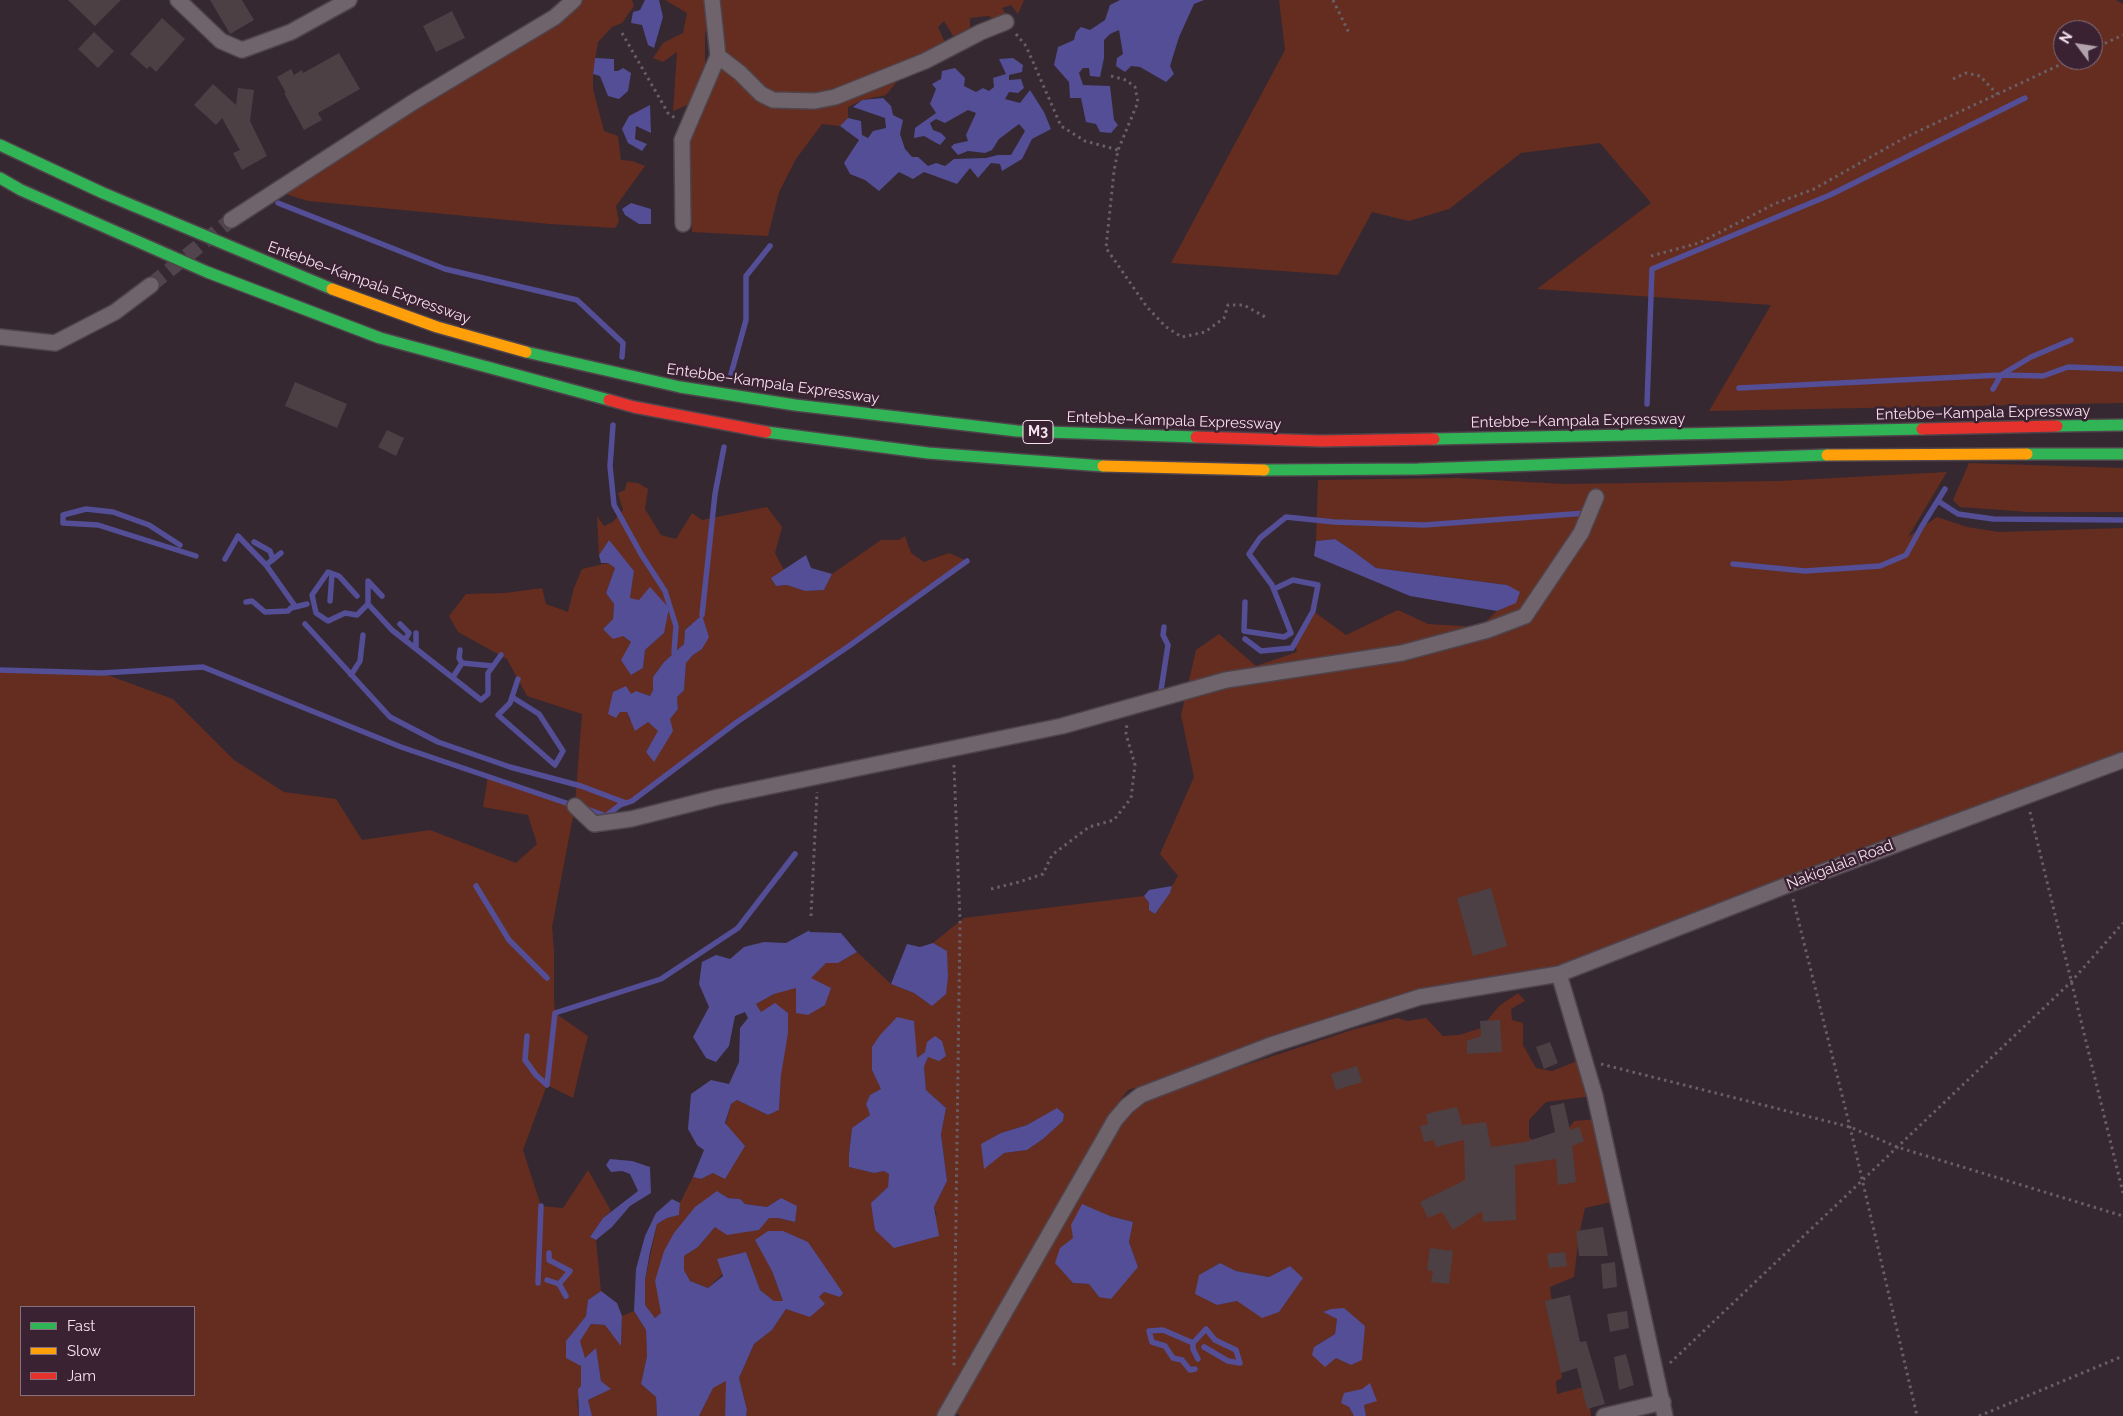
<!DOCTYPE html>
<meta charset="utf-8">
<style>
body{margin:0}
#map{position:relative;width:2123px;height:1416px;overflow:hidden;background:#352831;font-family:Raleway,sans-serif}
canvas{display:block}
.legend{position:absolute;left:20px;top:1306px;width:175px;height:90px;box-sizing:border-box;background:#3b2233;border:1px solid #85707e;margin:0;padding:6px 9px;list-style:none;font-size:15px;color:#f5e4ee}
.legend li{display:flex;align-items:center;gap:10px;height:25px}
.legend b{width:25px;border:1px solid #85707e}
.north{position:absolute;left:2053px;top:20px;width:50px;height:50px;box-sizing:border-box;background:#3b2233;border:1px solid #85707e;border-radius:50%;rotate:301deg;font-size:14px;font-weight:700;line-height:20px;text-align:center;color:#f5e4ee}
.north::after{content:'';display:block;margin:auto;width:18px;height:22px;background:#b2a2ac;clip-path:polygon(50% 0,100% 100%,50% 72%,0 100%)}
</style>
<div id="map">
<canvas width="2123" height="1416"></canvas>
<ul class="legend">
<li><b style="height:6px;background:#30b455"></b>Fast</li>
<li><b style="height:6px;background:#ff9f0a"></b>Slow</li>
<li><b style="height:6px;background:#e5322d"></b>Jam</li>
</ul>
<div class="north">N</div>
</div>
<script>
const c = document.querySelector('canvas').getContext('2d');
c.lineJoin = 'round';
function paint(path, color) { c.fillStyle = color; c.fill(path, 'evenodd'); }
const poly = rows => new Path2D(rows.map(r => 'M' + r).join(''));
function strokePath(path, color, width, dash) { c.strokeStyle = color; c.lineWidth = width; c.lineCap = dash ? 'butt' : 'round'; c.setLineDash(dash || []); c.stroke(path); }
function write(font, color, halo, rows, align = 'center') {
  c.font = font + ' Raleway,sans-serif'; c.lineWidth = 5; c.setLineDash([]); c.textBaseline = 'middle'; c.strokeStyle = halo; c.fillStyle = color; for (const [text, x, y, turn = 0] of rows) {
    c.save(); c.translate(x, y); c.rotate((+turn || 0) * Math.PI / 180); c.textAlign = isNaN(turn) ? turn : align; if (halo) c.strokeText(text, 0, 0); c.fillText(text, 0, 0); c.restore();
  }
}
const green = poly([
 [571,0,632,0,634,6,622,23,612,27,598,42,593,73,593,89,604,131,618,136,621,160,632,161,645,166,616,206,619,222,615,228,550,224,308,201,266,188],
 [665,0,712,0,705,35,705,74,694,102,673,111,677,52,663,62,653,58,663,43,683,33,687,13],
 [721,0,1024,0,1018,14,1011,5,1002,8,1010,21,995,21,989,16,970,18,970,39,955,39,944,21,938,27,947,47,932,67,912,63,886,95,862,100,848,107,848,118,840,126,822,124,796,159,779,192,768,236,692,232,687,139,725,55],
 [1279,0,2116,0,2123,4,2123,403,1709,411,1771,305,1537,289,1651,203,1600,143,1521,153,1449,209,1409,221,1372,212,1338,275,1171,263,1285,50],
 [2063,30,2093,30,2093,60,2063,60],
 [1969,463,2123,468,2123,512,2028,512,1960,507,1953,500],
 [1947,472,1908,537,1937,517,1967,527,1999,532,2123,528,2123,755,1914,829,1734,899,1558,973,1433,990,1128,1090,1112,1111,987,1334,956,1397,1004,1330,1090,1181,1116,1131,1137,1108,1146,1102,1191,1083,1355,1029,1397,1018,1408,1021,1426,1018,1443,1036,1459,1035,1481,1028,1499,1006,1518,993,1525,1001,1511,1009,1512,1020,1523,1023,1523,1045,1536,1068,1552,1071,1580,1060,1593,1096,1546,1102,1529,1120,1529,1137,1551,1155,1574,1121,1597,1119,1616,1201,1585,1208,1579,1235,1574,1277,1550,1287,1562,1378,1556,1381,1557,1394,1587,1386,1591,1416,1366,1416,1364,1405,1376,1400,1370,1384,1349,1407,1354,1416,960,1416,955,1411,944,1416,746,1416,747,1410,739,1378,754,1344,772,1330,786,1309,819,1297,824,1292,840,1297,808,1242,772,1271,783,1301,774,1301,760,1290,746,1252,708,1288,690,1281,684,1270,684,1256,698,1247,716,1226,759,1230,768,1218,778,1218,795,1222,781,1198,767,1207,745,1204,740,1199,728,1198,717,1191,655,1281,662,1313,655,1318,645,1305,645,1280,657,1224,667,1218,679,1215,680,1203,693,1177,701,1179,713,1173,731,1104,737,1100,768,1115,779,1110,781,1075,761,1012,756,1004,774,994,810,978,826,963,838,963,857,952,891,984,914,993,932,1006,947,951,933,943,964,918,1144,896,1149,904,1149,910,1155,914,1170,893,1172,886,1178,876,1160,854,1194,777,1181,715,1196,650,1219,634,1256,666,1297,652,1295,643,1313,611,1346,635,1398,610,1428,624,1480,627,1497,611,1516,602,1507,585,1376,568,1353,551,1335,539,1316,541,1318,480,1458,478,1563,484,1778,481],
 [925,1052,928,1057,924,1067,926,1090,946,1108,941,1133,947,1181,934,1207,937,1215,871,1203,888,1187,889,1174,884,1171,874,1173,850,1167,849,1154,852,1128,870,1115,866,1104,870,1095,882,1089,872,1070,917,1059],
 [1057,1109,1064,1114,1063,1121,1043,1139,1027,1150,1004,1153,1001,1133,1027,1125],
 [1110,1216,1133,1222,1129,1242,1138,1267,1099,1297,1089,1284,1073,1283,1066,1273,1060,1248],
 [1220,1263,1236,1271,1269,1277,1290,1266,1237,1301,1217,1305,1199,1275],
 [1323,1312,1365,1326,1351,1365,1314,1347,1335,1334,1337,1319],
 [627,482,638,483,648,489,645,509,661,535,676,539,692,513,702,520,767,507,782,527,775,553,784,570,772,578,776,586,787,585,805,591,824,590,832,574,881,540,899,540,905,536,911,553,924,562,949,553,967,561,849,646,737,722,632,801,620,805,606,816,575,806,552,927,554,951,554,999,555,1013,588,1036,573,1098,547,1085,523,1150,541,1206,563,1208,588,1170,611,1211,603,1218,590,1237,596,1240,601,1291,588,1300,586,1316,566,1342,581,1366,581,1386,577,1402,579,1416,0,1416,0,670,102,673,173,699,234,760,284,792,336,799,362,840,430,830,516,863,537,844,528,815,483,807,488,776,575,805,582,714,527,696,507,659,458,632,449,616,466,594,505,593,542,588,546,604,568,612,574,588,582,569,608,563,615,568,606,593,614,604,613,619,603,629,623,636,631,642,631,675,643,668,645,650,664,633,638,600,630,598,634,571,608,541,599,555,597,516,604,526,613,522,623,510,618,493,625,490],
 [702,615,702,649,693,655,686,663,684,690,677,697,678,709,670,719,654,761,646,752,659,731,648,722,630,721,627,712,620,712,636,691,650,696,653,690,653,677,664,662,684,644,685,630],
 [21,1307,194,1307,194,1395,21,1395],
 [634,1311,646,1330,647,1356,641,1384,656,1397,657,1416,592,1416,588,1400,610,1389,601,1381,596,1349,585,1358,579,1341,591,1324,605,1325,621,1345,622,1316],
 [727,1381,725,1416,699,1416,713,1387]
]);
const water = poly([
 [645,0,659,0,663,17,654,48,648,45,642,25,631,23,633,12,640,10],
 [1120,0,1204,0,1194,4,1179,37,1170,66,1174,74,1166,82,1140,67,1131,66,1125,72,1116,66,1117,58,1123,54,1119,30,1110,34,1104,40,1104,58,1100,77,1090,76,1089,68,1083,68,1079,73,1083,85,1110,86,1114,120,1118,125,1111,133,1100,132,1096,124,1086,122,1081,98,1070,98,1069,82,1054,65,1058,47,1074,40,1076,32,1081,27,1090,30,1105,20,1110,5],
 [595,58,614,59,614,71,618,71,623,68,631,73,628,91,619,99,608,96,600,76,593,74],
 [1013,58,1023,65,1022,72,1009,75,1009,80,1021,79,1024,88,1018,93,1009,92,1005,99,1020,103,1030,90,1044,112,1051,129,1032,139,1022,159,1002,171,1000,164,991,163,978,178,970,168,957,184,924,172,913,179,899,172,879,191,865,180,850,174,844,163,859,140,840,126,848,118,861,121,862,135,868,138,873,131,886,128,885,118,853,107,862,100,883,98,891,106,893,115,903,120,900,134,905,149,912,157,918,157,928,166,936,163,945,166,954,159,986,158,998,155,1011,155,1025,131,1019,124,999,139,992,150,985,153,968,151,958,155,951,147,954,144,968,141,966,135,976,113,968,110,945,123,936,119,930,123,933,130,941,133,946,138,940,145,924,136,914,138,915,128,936,113,930,104,936,89,932,84,941,79,942,71,955,68,965,78,964,86,976,92,983,88,989,91,994,87,993,78,1006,74,999,59],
 [650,105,651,133,636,126,635,139,647,144,642,151,628,143,622,129,629,116],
 [631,203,651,209,651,224,639,224,625,215,622,209],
 [1335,539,1353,551,1376,568,1507,585,1520,592,1516,603,1497,611,1410,596,1314,556,1316,541],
 [609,540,634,571,630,598,639,600,650,587,669,608,664,633,645,650,643,668,631,675,621,660,631,642,623,636,613,639,603,629,613,619,614,604,606,593,615,568,608,563,601,563,599,555],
 [806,555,811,568,832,574,824,590,805,591,787,585,776,586,771,578],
 [702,615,709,637,702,649,693,655,686,663,684,690,677,697,678,709,670,719,673,731,654,762,646,752,658,731,648,722,635,731,627,712,620,712,616,718,608,714,613,692,626,686,631,694,636,691,650,696,653,690,653,677,664,662,684,644,685,630],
 [1172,886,1170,893,1155,914,1149,910,1149,903,1144,896,1149,890],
 [810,930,809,932,841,933,857,952,838,963,826,963,811,978,831,988,825,1005,808,1015,796,1013,796,988,774,994,756,1004,761,1012,775,1003,788,1013,788,1033,781,1075,779,1110,768,1115,737,1100,731,1104,725,1123,745,1146,725,1179,713,1173,701,1179,693,1177,704,1150,697,1145,688,1129,691,1094,711,1080,729,1084,739,1062,740,1028,748,1018,745,1012,735,1016,729,1046,716,1062,706,1058,693,1037,709,1007,699,984,702,962,716,955,730,959,744,947,764,942,786,943],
 [933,943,947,951,948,976,946,994,932,1006,914,993,891,984,907,944,920,947],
 [897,1017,914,1021,917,1058,925,1052,927,1042,935,1036,942,1041,946,1056,939,1061,928,1057,924,1067,926,1090,946,1108,941,1134,947,1181,934,1207,939,1236,894,1248,875,1230,871,1203,888,1187,889,1174,884,1171,874,1173,849,1167,849,1154,852,1128,870,1115,866,1104,870,1095,881,1089,872,1070,872,1047,880,1035],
 [1057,1108,1064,1114,1063,1121,1043,1139,1027,1150,1004,1153,984,1169,981,1144,1001,1133,1027,1125],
 [610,1159,632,1161,650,1167,651,1193,630,1206,612,1227,596,1240,590,1237,603,1218,638,1191,630,1174,622,1171,611,1172,606,1165],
 [717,1191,728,1198,740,1199,745,1204,767,1207,781,1198,797,1206,795,1222,778,1218,769,1218,759,1230,727,1235,715,1227,698,1247,684,1256,684,1270,690,1281,708,1288,723,1276,717,1259,746,1252,760,1290,774,1301,783,1301,772,1271,755,1240,768,1231,783,1231,808,1242,843,1293,840,1297,824,1292,819,1297,825,1304,810,1317,786,1309,772,1330,754,1344,739,1378,747,1410,746,1416,725,1416,726,1381,713,1388,699,1416,657,1416,656,1397,641,1384,647,1356,646,1330,634,1311,636,1269,645,1236,656,1213,672,1199,680,1203,679,1215,667,1218,657,1224,650,1252,645,1280,645,1305,655,1318,661,1313,655,1281,664,1251,674,1233,695,1207],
 [1082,1204,1110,1216,1133,1222,1129,1242,1138,1267,1111,1299,1099,1297,1089,1284,1073,1283,1055,1263,1060,1248,1073,1238,1071,1225],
 [1220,1263,1236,1271,1269,1277,1290,1266,1303,1278,1279,1312,1262,1318,1237,1301,1217,1305,1195,1294,1199,1275],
 [601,1291,617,1303,622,1316,621,1346,605,1325,591,1324,580,1341,585,1358,596,1348,601,1381,611,1389,588,1400,592,1416,579,1416,578,1389,581,1386,581,1366,566,1358,566,1341,586,1316,588,1300],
 [1344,1308,1365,1326,1362,1360,1351,1365,1336,1358,1325,1367,1312,1355,1314,1347,1335,1334,1337,1319,1323,1312,1331,1309],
 [1370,1383,1377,1401,1364,1405,1366,1416,1354,1416,1349,1407,1341,1403,1344,1393,1362,1389]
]);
const stream = poly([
 [278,203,445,269,577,300,623,343,622,357],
 [731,374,746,320,746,276,770,246],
 [1739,388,2001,375,2043,376,2068,367,2123,369],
 [1993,389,2001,375,2031,357,2071,340],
 [1647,404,1652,269,1830,195,2025,98],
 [613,425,610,466,614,505,641,554,665,591,676,626,674,653],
 [1938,501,1958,514,1993,519,2123,520],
 [254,542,270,551,273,560],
 [180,545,149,525,113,512,86,509,63,515,63,523,98,525,196,556],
 [225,559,238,536,266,565,295,606],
 [1733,564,1805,571,1880,566,1906,555,1922,526,1945,489],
 [266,565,281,553],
 [357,596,339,576,328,572,312,595,316,613,328,621,345,613,357,615,368,604,392,630,481,700,488,694,488,673,501,655],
 [330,601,332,574],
 [246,602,252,601,265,612,288,611,291,608,307,604],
 [1245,602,1244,631,1284,637,1291,633,1272,585,1249,554,1260,538,1286,517,1334,522,1424,525,1586,513],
 [368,604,368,581,382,596],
 [702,615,715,494,724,447],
 [305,624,390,717,438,742,510,767,581,786,626,803],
 [400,624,409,633,405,640],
 [416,633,416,648],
 [1245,639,1261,651,1292,648,1295,643,1313,611,1318,585,1293,580,1274,589],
 [462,663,493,666],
 [0,670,102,673,203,667,401,747,575,806],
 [351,675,360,661,363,635],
 [453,677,462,663,459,658,460,650],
 [512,697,539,714,563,751,555,765,498,715,510,703,518,679],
 [1157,697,1161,690,1168,645,1163,635,1164,627],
 [584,808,606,816,620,805,632,801,737,722,849,646,967,561],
 [476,886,509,940,547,978],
 [527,1036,525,1060,536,1075,547,1085,555,1013,661,979,738,928,795,854],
 [547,1280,559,1284,570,1271,549,1260,549,1253],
 [538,1283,541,1206],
 [559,1284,566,1296],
 [1193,1343,1163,1330,1149,1331,1152,1342,1165,1346,1173,1358,1182,1360,1190,1370,1195,1369],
 [1198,1359,1193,1349,1193,1343,1206,1329,1215,1340,1236,1350,1240,1363,1228,1361,1204,1347]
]);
const building = poly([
 [68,0,121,0,95,26],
 [210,0,242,0,254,20,230,34],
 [452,11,465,38,436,52,423,26],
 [162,18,185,39,156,72,150,66,147,69,130,54],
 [94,32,114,51,98,68,78,49],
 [339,53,360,89,318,113,322,120,304,130,284,93,286,93,277,77,291,69,294,75,302,70,303,73],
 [213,84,236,105,238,88,254,90,250,121,267,156,242,170,233,153,240,150,222,118,216,125,194,105],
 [295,382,347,404,337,428,285,406],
 [387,430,404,438,396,456,378,447],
 [1491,888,1507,946,1473,956,1457,898],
 [1500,1020,1502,1052,1467,1054,1467,1041,1481,1036,1480,1021],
 [1550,1042,1558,1063,1544,1069,1536,1047],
 [1357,1066,1362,1082,1336,1090,1331,1074],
 [1564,1103,1570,1130,1579,1127,1584,1141,1572,1146,1576,1182,1558,1185,1556,1159,1515,1165,1516,1220,1483,1222,1482,1211,1453,1230,1442,1212,1428,1218,1420,1202,1465,1180,1464,1140,1436,1147,1434,1140,1424,1142,1420,1126,1428,1124,1426,1114,1457,1107,1462,1125,1486,1122,1491,1147,1526,1142,1555,1132,1550,1106],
 [1603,1227,1608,1256,1579,1256,1576,1231],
 [1430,1248,1453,1251,1449,1284,1431,1282,1433,1271,1427,1270],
 [1565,1252,1567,1266,1549,1268,1547,1254],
 [1615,1262,1617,1287,1603,1289,1601,1264],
 [1570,1295,1580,1342,1586,1341,1605,1404,1587,1409,1577,1368,1561,1373,1545,1301],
 [1627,1311,1629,1328,1610,1332,1607,1314],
 [1626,1354,1634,1385,1619,1390,1614,1357]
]);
const streetTunnel = poly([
 [151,285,231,220]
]);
const path = poly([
 [1333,0,1350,35],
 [622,33,668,113,675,118],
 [1016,34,1026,46,1061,126,1085,141,1118,150],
 [2093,49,2123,35],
 [1111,76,1126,80,1135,87,1138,102,1118,150,1114,171,1106,248,1147,307,1166,327,1182,337,1205,332,1224,318,1228,305,1244,305,1265,317],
 [1953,79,1966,73,1980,76,1997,94],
 [1651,256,1699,243,1774,204,1814,189,1906,137,2070,60],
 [954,765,960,921,954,1366],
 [2030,812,2123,1193],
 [991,889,1019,882,1043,874,1052,855,1089,827,1114,820,1131,798,1135,765,1126,734,1127,723],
 [1793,899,1850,1127,1917,1416],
 [811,916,817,792],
 [1601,1064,1850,1127,1897,1147,2123,1216],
 [1670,1363,2071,982,2123,923],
 [1979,1416,2123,1356]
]);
const street = poly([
 [178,0,221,41,242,50,291,32,349,0],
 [718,56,740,73,761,94,773,100,815,101,835,97,925,61,981,32,1006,22],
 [231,220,415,101,555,17,574,0],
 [683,224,682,140,718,56,712,0],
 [0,337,55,343,115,312,151,285],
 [575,806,594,824,631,819,718,797,1062,726,1226,680,1402,653,1488,630,1525,616,1581,533,1596,497],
 [1559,974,1595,1096,1665,1416],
 [945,1416,1115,1120,1127,1106,1141,1095,1271,1045,1420,997,1559,974,1790,884,2123,760],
 [1604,1416,1663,1402]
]);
const fast = poly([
 [0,145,103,193,332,289],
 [0,178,21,190,207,272,380,338,609,400],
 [526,352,680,387,795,405,1017,431,1196,437],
 [2057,426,2123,425],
 [766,432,928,453,1103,466],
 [1434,439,1922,429],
 [2027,454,2123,454],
 [1264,470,1418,469,1827,455]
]);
const slow = poly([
 [332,289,437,327,526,352],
 [1827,455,2027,454],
 [1103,466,1264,470]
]);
const jam = poly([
 [609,400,634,407,766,432],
 [1922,429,2057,426],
 [1196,437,1321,441,1434,439]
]);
const shields = [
 [1038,432,30]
];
const shieldNames = [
 ["M3",1038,432]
];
const streetNames = [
 ["Entebbe–Kampala Expressway",369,283,20],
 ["Entebbe–Kampala Expressway",773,384,8],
 ["Entebbe–Kampala Expressway",1983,413,-1],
 ["Entebbe–Kampala Expressway",1174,421,2],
 ["Entebbe–Kampala Expressway",1578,421,-1],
 ["Nakigalala Road",1840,865,-21]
];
paint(green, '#652d1f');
paint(water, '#534e95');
strokePath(stream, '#534e95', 5.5);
paint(building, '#4c4045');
strokePath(streetTunnel, '#52444d', 15, [15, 8]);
strokePath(street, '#50444c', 18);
strokePath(fast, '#50444c', 14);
strokePath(slow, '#50444c', 14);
strokePath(jam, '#50444c', 14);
strokePath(path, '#6a5f67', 3, [2.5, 4]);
strokePath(street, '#70646c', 15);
strokePath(fast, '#30b455', 11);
strokePath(slow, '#ff9f0a', 11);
strokePath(jam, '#e5322d', 11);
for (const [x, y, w] of shields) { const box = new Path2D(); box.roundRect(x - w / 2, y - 11.5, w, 23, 4); c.fillStyle = '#3b2233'; c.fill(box); strokePath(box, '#f5e4ee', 1); }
write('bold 14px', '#f5e4ee', null, shieldNames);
write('15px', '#f5e4ee', '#3b2233', streetNames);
</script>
